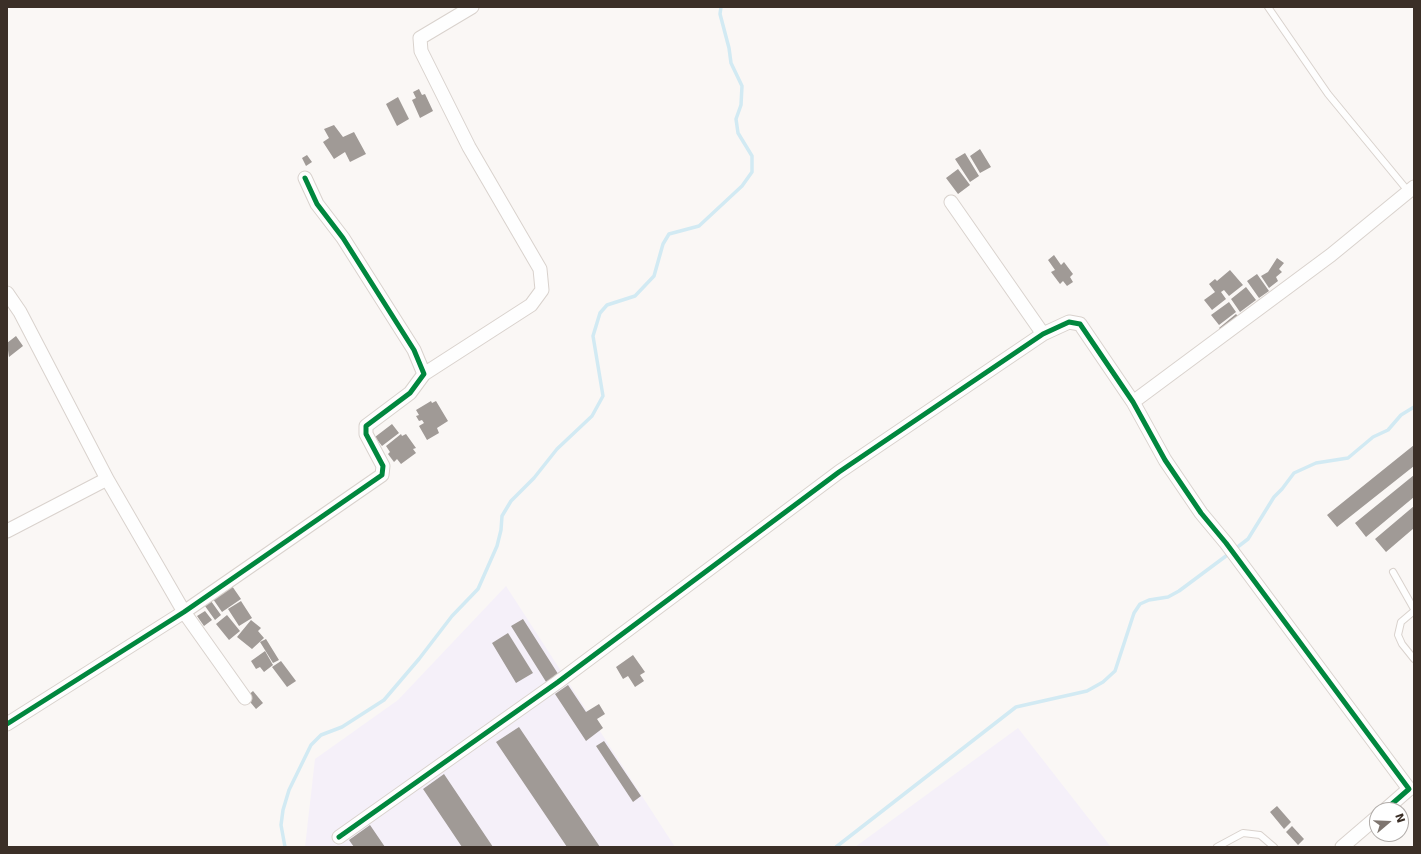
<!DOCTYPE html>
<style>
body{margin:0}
#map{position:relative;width:1421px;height:854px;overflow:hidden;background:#faf7f5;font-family:"DejaVu Sans",sans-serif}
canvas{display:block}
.frame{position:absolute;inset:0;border:8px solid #3b2f27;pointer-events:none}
.north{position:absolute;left:1369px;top:802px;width:40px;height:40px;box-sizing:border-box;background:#fff;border:1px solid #b1aca9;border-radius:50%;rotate:71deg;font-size:11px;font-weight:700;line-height:16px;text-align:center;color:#3b2f27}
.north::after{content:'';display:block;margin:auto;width:14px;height:18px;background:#7e756f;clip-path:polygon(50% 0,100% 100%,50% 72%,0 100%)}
</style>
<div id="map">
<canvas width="1421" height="854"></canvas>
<div class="frame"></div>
<div class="north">N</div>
</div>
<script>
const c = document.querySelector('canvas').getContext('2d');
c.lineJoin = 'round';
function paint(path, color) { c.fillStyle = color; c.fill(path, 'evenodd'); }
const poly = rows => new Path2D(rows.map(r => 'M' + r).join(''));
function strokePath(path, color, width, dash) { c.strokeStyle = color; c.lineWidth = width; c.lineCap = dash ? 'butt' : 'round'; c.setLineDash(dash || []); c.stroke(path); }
const industrial = poly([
 [506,586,675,847,305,847,315,759,398,700],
 [1018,728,1111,847,855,847]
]);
const stream = poly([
 [1235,549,1248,539,1274,497,1282,489,1294,473,1316,463,1348,458,1373,437,1388,430,1401,415,1414,407],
 [285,847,281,825,283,810,289,790,311,745,321,735,342,727,384,700,419,659,452,616,478,589,497,546,501,530,502,516,511,501,534,478,557,449,592,416,603,396,593,336,600,313,607,305,635,296,654,276,663,244,669,234,699,226,742,186,752,172,752,156,738,133,736,119,741,105,742,86,731,63,729,48,720,14,721,7],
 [836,847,1016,707,1087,691,1103,682,1115,671,1134,613,1140,604,1149,600,1168,597,1179,591,1230,553]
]);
const building = poly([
 [419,89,422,95,425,94,433,111,420,118,412,100,416,98,413,92],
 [398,97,409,119,397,126,386,104],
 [334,125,343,137,354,132,366,154,350,162,345,152,334,159,323,142,329,138,324,129],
 [980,149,991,167,980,173,970,156],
 [965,153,979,176,970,182,955,159],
 [307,155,312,162,306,166,302,158],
 [958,169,970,185,958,194,946,178],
 [1054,255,1061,265,1064,262,1073,274,1070,277,1073,282,1067,286,1063,281,1060,284,1051,272,1055,270,1048,260],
 [1277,258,1284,263,1279,269,1282,272,1276,277,1278,281,1269,288,1261,276,1268,272],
 [1230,270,1243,285,1229,296,1224,290,1221,292,1226,299,1212,310,1204,300,1215,292,1209,284,1215,279,1217,281],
 [1257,274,1269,291,1259,298,1247,281],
 [1246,287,1256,300,1240,312,1231,299],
 [1229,302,1236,312,1219,325,1211,315],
 [1236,314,1241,320,1224,334,1219,328],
 [16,336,23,346,9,357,7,343],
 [431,401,432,403,436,401,448,421,437,428,439,433,427,440,419,426,424,423,422,420,419,421,416,416,419,415,416,410],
 [392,424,399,433,382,446,375,437],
 [401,434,402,436,406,434,416,448,413,449,416,453,401,464,397,459,394,462,388,454,390,452,386,446],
 [1414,445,1414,466,1337,527,1327,515],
 [1414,475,1414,497,1366,537,1355,523],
 [1414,506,1414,528,1386,552,1375,539],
 [232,586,241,599,222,612,213,599],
 [211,601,221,615,215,620,205,606],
 [241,601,252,618,239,626,228,609],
 [205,611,212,620,204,626,197,616],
 [227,615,240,631,229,640,216,624],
 [523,619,560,677,548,685,511,626],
 [251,620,261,628,258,631,264,638,252,649,237,637],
 [508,633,533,673,516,683,492,643],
 [266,639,279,660,273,663,260,642],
 [265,651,273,665,264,672,260,667,256,669,251,661],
 [633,655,645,672,640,675,644,681,635,687,628,676,623,679,616,667],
 [281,661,296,681,287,687,272,667],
 [568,685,586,712,599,704,605,714,597,719,603,728,586,741,555,694],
 [253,691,263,703,256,709,246,697],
 [519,727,600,847,567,847,496,742],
 [604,741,641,796,633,802,596,746],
 [444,774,493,847,462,847,423,789],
 [1277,806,1291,822,1284,829,1270,812],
 [370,825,385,847,354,847,349,840],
 [1292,826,1304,839,1298,845,1286,832]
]);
const lane = poly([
 [1268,7,1328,94,1408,191],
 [1393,572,1414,609],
 [1414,611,1401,622,1398,635,1402,644,1414,659],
 [1217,847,1243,833,1260,835,1274,847]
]);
const street = poly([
 [951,202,1043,334],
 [7,293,20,312,107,479,184,612,245,698],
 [424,374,531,305,542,290,540,269,469,147,421,51,420,38,472,7],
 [1133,402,1331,255,1414,187],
 [7,531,107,479],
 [7,724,184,612,382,475,383,466,366,434,366,426,410,393,424,374,414,350,343,238,317,204,305,178],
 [339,837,558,682,839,472,1043,334,1069,322,1080,324,1133,402,1165,460,1201,513,1226,543,1409,789,1385,810],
 [1342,847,1377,817]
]);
const cycleway = poly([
 [7,724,184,612,382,475,383,466,366,434,366,426,410,393,424,374,414,350,343,238,317,204,305,178],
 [339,837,558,682,839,472,1043,334,1069,322,1080,324,1133,402,1165,460,1201,513,1226,543,1409,789,1385,810]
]);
paint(industrial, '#f5f0f9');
strokePath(stream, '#d2eaf3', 3.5);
paint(building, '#a09a96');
strokePath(lane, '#d9d2cd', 8);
strokePath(street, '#d9d2cd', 15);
strokePath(lane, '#fefefe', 6);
strokePath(street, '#fefefe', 13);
strokePath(cycleway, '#00873e', 5);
</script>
